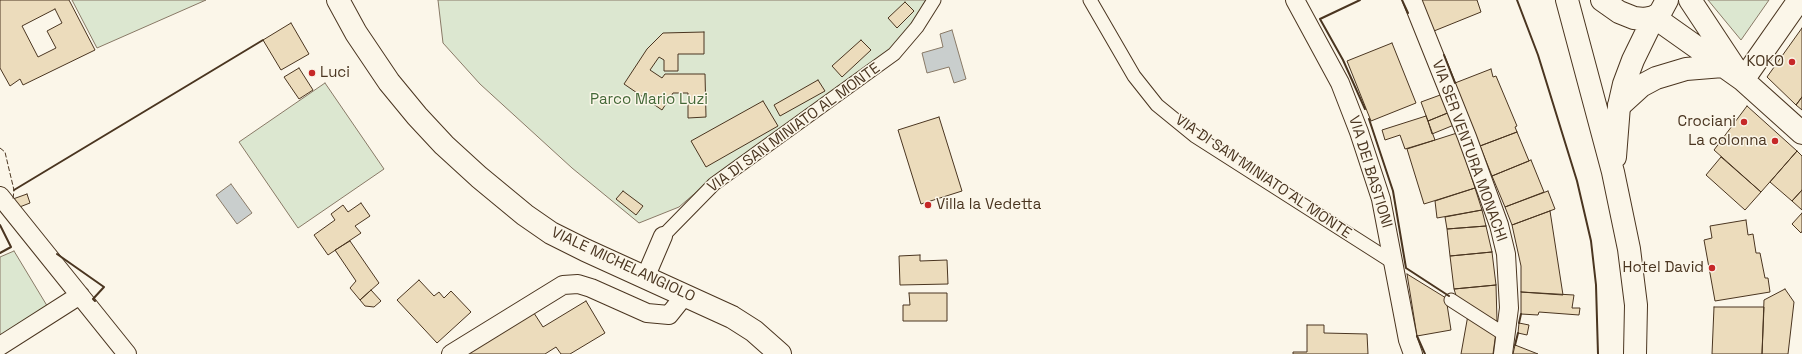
<!DOCTYPE html>
<style>
body{margin:0}
canvas{display:block;background:#fbf6e9}
</style>
<canvas width="1802" height="354"></canvas>
<script>
const c = document.querySelector('canvas').getContext('2d');
c.lineJoin = 'round';
function paint(path, color) { c.fillStyle = color; c.fill(path, 'evenodd'); }
const poly = rows => new Path2D(rows.map(r => 'M' + r).join(''));
function strokePath(path, color, width, dash) { c.strokeStyle = color; c.lineWidth = width; c.lineCap = dash ? 'butt' : 'round'; c.setLineDash(dash || []); c.stroke(path); }
function write(font, color, halo, rows, align = 'center') {
  c.font = font + ' "Space Grotesk",sans-serif'; c.lineWidth = 3; c.setLineDash([]); c.textBaseline = 'middle'; c.strokeStyle = halo; c.fillStyle = color; for (const [text, x, y, turn = 0] of rows) {
    c.save(); c.translate(x, y); c.rotate((+turn || 0) * Math.PI / 180); c.textAlign = isNaN(turn) ? turn : align; if (halo) c.strokeText(text, 0, 0); c.fillText(text, 0, 0); c.restore();
  }
}
const green = poly([
 [72,0,206,0,97,48,72,0],
 [438,0,926,0,912,23,890,50,708,182,679,207,639,223,572,168,480,84,443,43,438,0],
 [1708,0,1769,0,1741,40,1708,0],
 [325,83,384,169,298,228,239,142,325,83],
 [14,251,49,309,0,338,0,257,14,251]
]);
const water = poly([
 [952,30,966,79,954,83,949,67,927,73,922,53,943,47,940,34,952,30],
 [231,184,252,213,237,224,216,195,231,184]
]);
const building = poly([
 [0,0,69,0,95,50,23,85,20,79,10,86,0,68,0,0],
 [55,9,62,23,47,31,56,48,38,57,22,26,55,9],
 [1421,0,1477,0,1481,12,1434,31,1421,0],
 [905,2,914,11,897,28,888,18,905,2],
 [291,23,309,54,281,70,263,40,291,23],
 [1802,28,1802,97,1796,105,1767,77,1802,28],
 [704,32,704,54,678,54,678,71,664,71,664,60,659,57,650,70,662,78,665,74,705,74,706,117,688,118,688,93,673,93,662,110,624,84,647,49,663,33,704,32],
 [861,40,871,50,842,77,832,66,861,40],
 [1392,43,1416,103,1371,121,1347,61,1392,43],
 [299,68,313,90,299,99,284,77,299,68],
 [1491,69,1493,77,1496,76,1517,126,1515,127,1517,132,1480,146,1455,83,1491,69],
 [818,80,825,91,780,116,774,105,818,80],
 [1443,94,1450,112,1428,121,1421,102,1443,94],
 [1802,97,1802,110,1796,105,1802,97],
 [763,101,778,126,706,167,691,141,763,101],
 [1747,106,1797,151,1761,192,1714,150,1747,106],
 [1450,112,1454,125,1432,134,1428,121,1450,112],
 [1426,116,1435,140,1405,149,1400,135,1385,140,1382,130,1426,116],
 [939,117,962,191,921,204,898,130,939,117],
 [1517,132,1529,161,1492,176,1480,146,1517,132],
 [1457,133,1475,188,1424,204,1407,149,1457,133],
 [1797,151,1802,156,1802,190,1792,201,1770,182,1797,151],
 [1721,157,1761,192,1745,210,1706,175,1721,157],
 [1531,160,1544,192,1505,207,1492,176,1531,160],
 [1475,188,1482,210,1437,218,1435,201,1475,188],
 [1802,190,1802,210,1792,201,1802,190],
 [623,191,643,206,636,215,616,199,623,191],
 [1548,191,1555,209,1512,225,1505,207,1548,191],
 [27,194,30,203,17,208,13,199,27,194],
 [361,203,370,216,355,226,361,233,328,255,314,235,335,220,331,214,343,205,348,212,361,203],
 [1482,210,1486,226,1447,229,1445,217,1482,210],
 [1550,211,1563,295,1521,292,1521,266,1512,225,1550,211],
 [1802,213,1802,231,1801,233,1792,224,1802,213],
 [1746,220,1748,235,1753,234,1756,253,1760,253,1765,278,1768,278,1770,292,1715,301,1704,240,1712,238,1710,226,1746,220],
 [1486,226,1492,252,1450,256,1447,229,1486,226],
 [350,241,379,283,360,300,350,288,356,281,335,250,350,241],
 [1492,252,1496,285,1454,289,1450,256,1492,252],
 [920,255,920,261,947,260,948,284,900,285,899,256,920,255],
 [1407,274,1446,298,1451,330,1417,336,1407,274],
 [419,280,434,296,439,292,444,298,451,291,471,312,437,343,397,300,419,280],
 [1496,285,1497,321,1488,322,1458,302,1454,289,1496,285],
 [1785,289,1794,302,1788,354,1762,354,1764,300,1785,289],
 [371,290,381,301,374,307,365,306,360,300,371,290],
 [1521,292,1574,295,1572,308,1580,308,1579,315,1539,312,1538,315,1521,314,1521,292],
 [909,293,947,293,947,321,903,321,903,305,910,305,909,293],
 [586,301,605,333,570,354,561,354,556,347,545,354,469,354,466,349,532,310,543,327,586,301],
 [1714,307,1764,307,1762,354,1712,354,1714,307],
 [1468,315,1496,332,1493,354,1461,354,1468,315],
 [1519,323,1529,325,1527,335,1518,333,1519,323],
 [1307,325,1324,325,1324,333,1367,334,1368,354,1293,354,1293,352,1307,352,1307,325],
 [1515,345,1538,354,1513,354,1515,345]
]);
const pedestrian = poly([
 [1090,0,1134,76,1157,105,1195,136,1394,263],
 [663,236,714,184,894,54,917,27,934,0],
 [1451,300,1507,336]
]);
const minor = poly([
 [1295,0,1340,83,1359,132,1381,199,1408,340,1413,354],
 [1412,0,1467,137,1499,225,1506,254,1509,308,1503,354],
 [0,196,127,354],
 [645,278,663,236],
 [0,346,80,295],
 [451,354,563,285,578,284,591,288,647,313,669,315,685,295]
]);
const tertiary = poly([
 [1690,0,1737,71],
 [1654,17,1743,80,1802,133],
 [1743,80,1799,0],
 [1619,106,1641,86,1656,78,1686,69,1723,66]
]);
const primary = poly([
 [338,0,356,33,389,82,417,116,444,145,479,177,525,215,551,233,585,250,732,317,754,331,780,354],
 [1567,0,1613,172,1629,249,1636,305,1635,354],
 [1602,0,1619,12,1634,18,1644,19,1654,17,1660,13,1667,0],
 [1615,157,1619,106,1624,84,1633,60,1654,17]
]);
const fence = poly([
 [0,148,5,152,8,165,14,190,13,199]
]);
const wall = poly([
 [1360,0,1320,19,1343,60,1365,109],
 [1402,0,1408,13],
 [1517,0,1538,55,1577,181,1591,241,1596,285,1598,354],
 [1444,55,1455,83],
 [1369,119,1393,191,1406,268,1449,296],
 [14,190,263,40],
 [0,225,11,247,0,253],
 [57,254,104,287,93,299,95,301],
 [1519,323,1521,314],
 [1417,336,1425,354],
 [1515,345,1518,333]
]);
const markers = [
 [1792,62,4,"#c62828"],
 [312,73,4,"#c62828"],
 [1744,122,4,"#c62828"],
 [1775,141,4,"#c62828"],
 [928,205,4,"#c62828"],
 [1712,268,4,"#c62828"]
];
const poiNames = [
 ["KOKO",1784,62],
 ["Luci",320,73,"left"],
 ["Crociani",1736,122],
 ["La colonna",1767,141],
 ["Villa la Vedetta",936,205,"left"],
 ["Hotel David",1704,268]
];
const parkNames = [
 ["Parco Mario Luzi",649,100]
];
const streetNames = [
 ["VIA DI SAN MINIATO AL MONTE",794,128,-36],
 ["VIA SER VENTURA MONACHI",1469,151,70],
 ["VIA DEI BASTIONI",1370,172,73],
 ["VIA DI SAN MINIATO AL MONTE",1263,177,34],
 ["VIALE MICHELANGIOLO",623,265,25]
];
paint(green, '#dce7d0');
strokePath(green, '#887966', 1);
paint(water, '#c9cecd');
strokePath(water, '#887966', 1);
paint(building, '#ecdcbc');
strokePath(building, '#4a3520', 1);
strokePath(pedestrian, '#4a3520', 15);
strokePath(minor, '#4a3520', 20);
strokePath(tertiary, '#4a3520', 24);
strokePath(primary, '#4a3520', 24);
strokePath(pedestrian, '#fbf6e9', 13);
strokePath(minor, '#fbf6e9', 18);
strokePath(tertiary, '#fbf6e9', 22);
strokePath(primary, '#fbf6e9', 22);
strokePath(fence, '#4a3520', 1, [5, 2]);
strokePath(wall, '#4a3520', 2);
for (const [x, y, r, color] of markers) { const dot = new Path2D(); dot.arc(x, y, r, 0, 2 * Math.PI); c.fillStyle = color; c.fill(dot); strokePath(dot, '#fbf6e9', 1.5); }
write('15px', '#4a3520', '#fbf6e9', poiNames, 'right');
write('15px', '#436837', '#fbf6e9', parkNames);
write('15px', '#4a3520', '#fbf6e9', streetNames);
</script>
